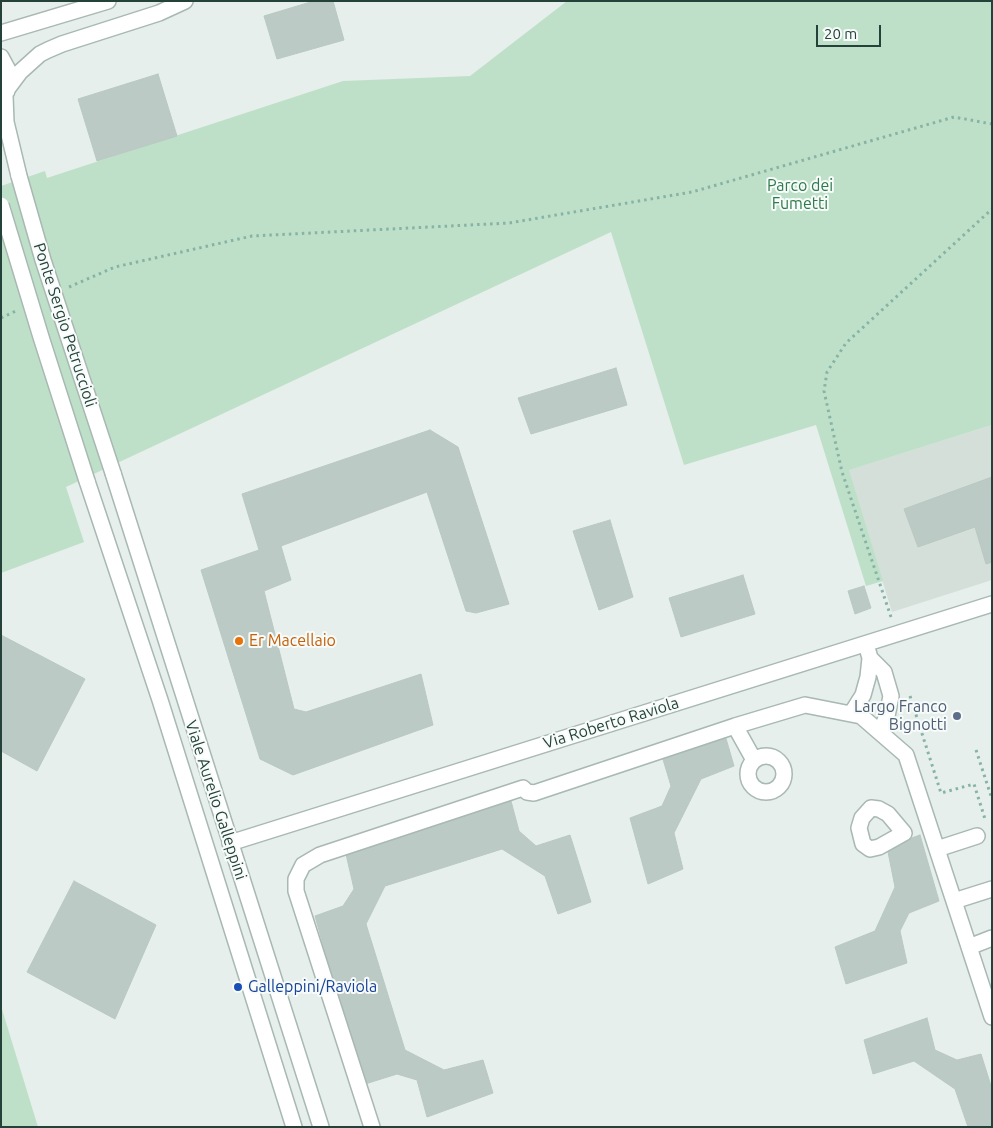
<!DOCTYPE html>
<style>
body{margin:0}
#map{position:relative;width:993px;height:1128px;overflow:hidden;background:#e6efeb;font-family:Ubuntu,sans-serif}
canvas{display:block}
.frame{position:absolute;inset:0;border:2px solid #24423a;pointer-events:none}
.scale{position:absolute;left:816px;top:25px;width:65px;height:22px;box-sizing:border-box;border:2px solid #24423a;border-top:0;padding-left:6px;font-size:15px;line-height:18px;white-space:nowrap;color:#24423a;-webkit-text-stroke:4px #f7fbf9;paint-order:stroke}
</style>
<div id="map">
<canvas width="993" height="1128"></canvas>
<div class="frame"></div>
<div class="scale">20 m</div>
</div>
<script>
const c = document.querySelector('canvas').getContext('2d');
c.lineJoin = 'round';
function paint(path, color) { c.fillStyle = color; c.fill(path, 'evenodd'); }
const poly = rows => new Path2D(rows.map(r => 'M' + r).join(''));
function strokePath(path, color, width, dash) { c.strokeStyle = color; c.lineWidth = width; c.lineCap = dash ? 'butt' : 'round'; c.setLineDash(dash || []); c.stroke(path); }
function write(font, color, halo, rows, align = 'center') {
  c.font = font + ' Ubuntu,sans-serif'; c.lineWidth = 4; c.setLineDash([]); c.textBaseline = 'middle'; c.strokeStyle = halo; c.fillStyle = color; for (const [text, x, y, turn = 0] of rows) {
    c.save(); c.translate(x, y); c.rotate((+turn || 0) * Math.PI / 180); c.textAlign = isNaN(turn) ? turn : align; if (halo) c.strokeText(text, 0, 0); c.fillText(text, 0, 0); c.restore();
  }
}
const built = poly([
 [992,425,992,580,892,612,848,470]
]);
const green = poly([
 [567,1,992,1,992,425,849,470,883,581,866,586,816,425,684,465,611,232,66,487,84,542,1,573,1,186,45,171,47,178,343,81,470,76],
 [1,1006,38,1127,1,1127]
]);
const building = poly([
 [314,1,333,1,344,40,277,59,264,16,314,1],
 [158,74,177,136,97,161,78,99,158,74],
 [616,368,627,405,531,434,518,398,616,368],
 [430,430,458,447,509,604,476,613,466,611,427,492,281,546,291,580,264,591,294,709,306,712,421,674,433,725,293,775,260,759,201,570,259,550,242,494,430,430],
 [992,477,992,562,986,564,975,527,918,547,904,509,992,477],
 [610,520,633,597,599,610,573,531,610,520],
 [743,575,755,614,681,637,669,598,743,575],
 [864,586,871,608,855,614,848,591,864,586],
 [1,635,85,679,37,771,1,751,1,635],
 [725,735,734,766,701,779,674,833,683,869,648,884,630,818,662,806,671,786,662,756,725,735],
 [511,801,519,831,536,846,570,835,591,902,558,914,545,876,502,849,385,886,366,924,405,1050,444,1070,483,1060,493,1093,427,1117,417,1080,397,1074,362,1085,315,916,343,906,354,889,346,854,511,801],
 [920,835,939,901,909,913,900,931,907,963,846,984,835,947,875,931,895,887,887,847,920,835],
 [74,881,156,925,115,1019,27,972,74,881],
 [927,1018,935,1050,957,1060,981,1054,992,1089,992,1127,968,1127,955,1089,914,1061,873,1074,864,1040,927,1018]
]);
const path = poly([
 [69,287,115,267,252,236,509,223,692,192,954,117,992,124],
 [1,318,16,311],
 [891,617,842,472,824,391,827,372,846,343,992,209],
 [910,696,941,793,974,784,985,819],
 [976,750,992,799]
]);
const minor = poly([
 [1,33,108,1],
 [1,57,8,70,9,79,7,91],
 [8,88,20,72,40,54,48,50,62,44,159,13,185,1],
 [5,96,6,122,19,176],
 [113,473,321,1127],
 [87,481,160,700,294,1127],
 [870,658,884,672,891,696,887,716,880,732],
 [851,714,863,695,868,677,870,658,868,651],
 [735,726,754,760],
 '748 774a18 18 0 1 1 36 0a18 18 0 1 1-36 0Z',
 [871,808,879,809,888,814,904,833,879,847,870,849,863,844,859,828,862,818,871,808],
 [230,843,992,604],
 [937,849,977,836],
 [954,901,992,889],
 [969,947,992,938],
 [372,1127,296,891,296,879,303,865,320,855,523,788,527,792,534,793,735,726,805,705,861,716,906,755,992,1017]
]);
const minorBridge = poly([
 [19,176,43,260,113,473],
 [1,205,41,337,87,481]
]);
const markers = [
 [239,641,5,"#e8710a"],
 [957,716,5,"#5c6f8a"],
 [238,987,5,"#1a4fb4"]
];
const parkNames = [
 ["Parco dei",800,186],
 ["Fumetti",800,204]
];
const streetNames = [
 ["Ponte Sergio Petruccioli",65,325,72],
 ["Via Roberto Raviola",611,723,-17],
 ["Viale Aurelio Galleppini",216,800,72]
];
const foodNames = [
 ["Er Macellaio",249,641]
];
const serviceNames = [
 ["Largo Franco",947,707],
 ["Bignotti",947,725]
];
const transitNames = [
 ["Galleppini/Raviola",248,987]
];
paint(built, '#d4dfda');
paint(green, '#bfe0c8');
paint(building, '#bbcac4');
strokePath(building, '#b8c9c2', 1);
strokePath(minor, '#a8b8b2', 18);
strokePath(path, '#86b3a5', 3, [2.5, 4]);
strokePath(minor, '#fff', 15);
strokePath(minorBridge, '#a8b8b2', 18, []);
strokePath(minorBridge, '#fff', 15);
for (const [x, y, r, color] of markers) { const dot = new Path2D(); dot.arc(x, y, r, 0, 2 * Math.PI); c.fillStyle = color; c.fill(dot); strokePath(dot, '#f7fbf9', 2); }
write('16px', '#2d7a4b', '#f7fbf9', parkNames);
write('16px', '#24423a', '#f7fbf9', streetNames);
write('16px', '#c56008', '#f7fbf9', foodNames, 'left');
write('16px', '#4e5e75', '#f7fbf9', serviceNames, 'right');
write('16px', '#164399', '#f7fbf9', transitNames, 'left');
</script>
